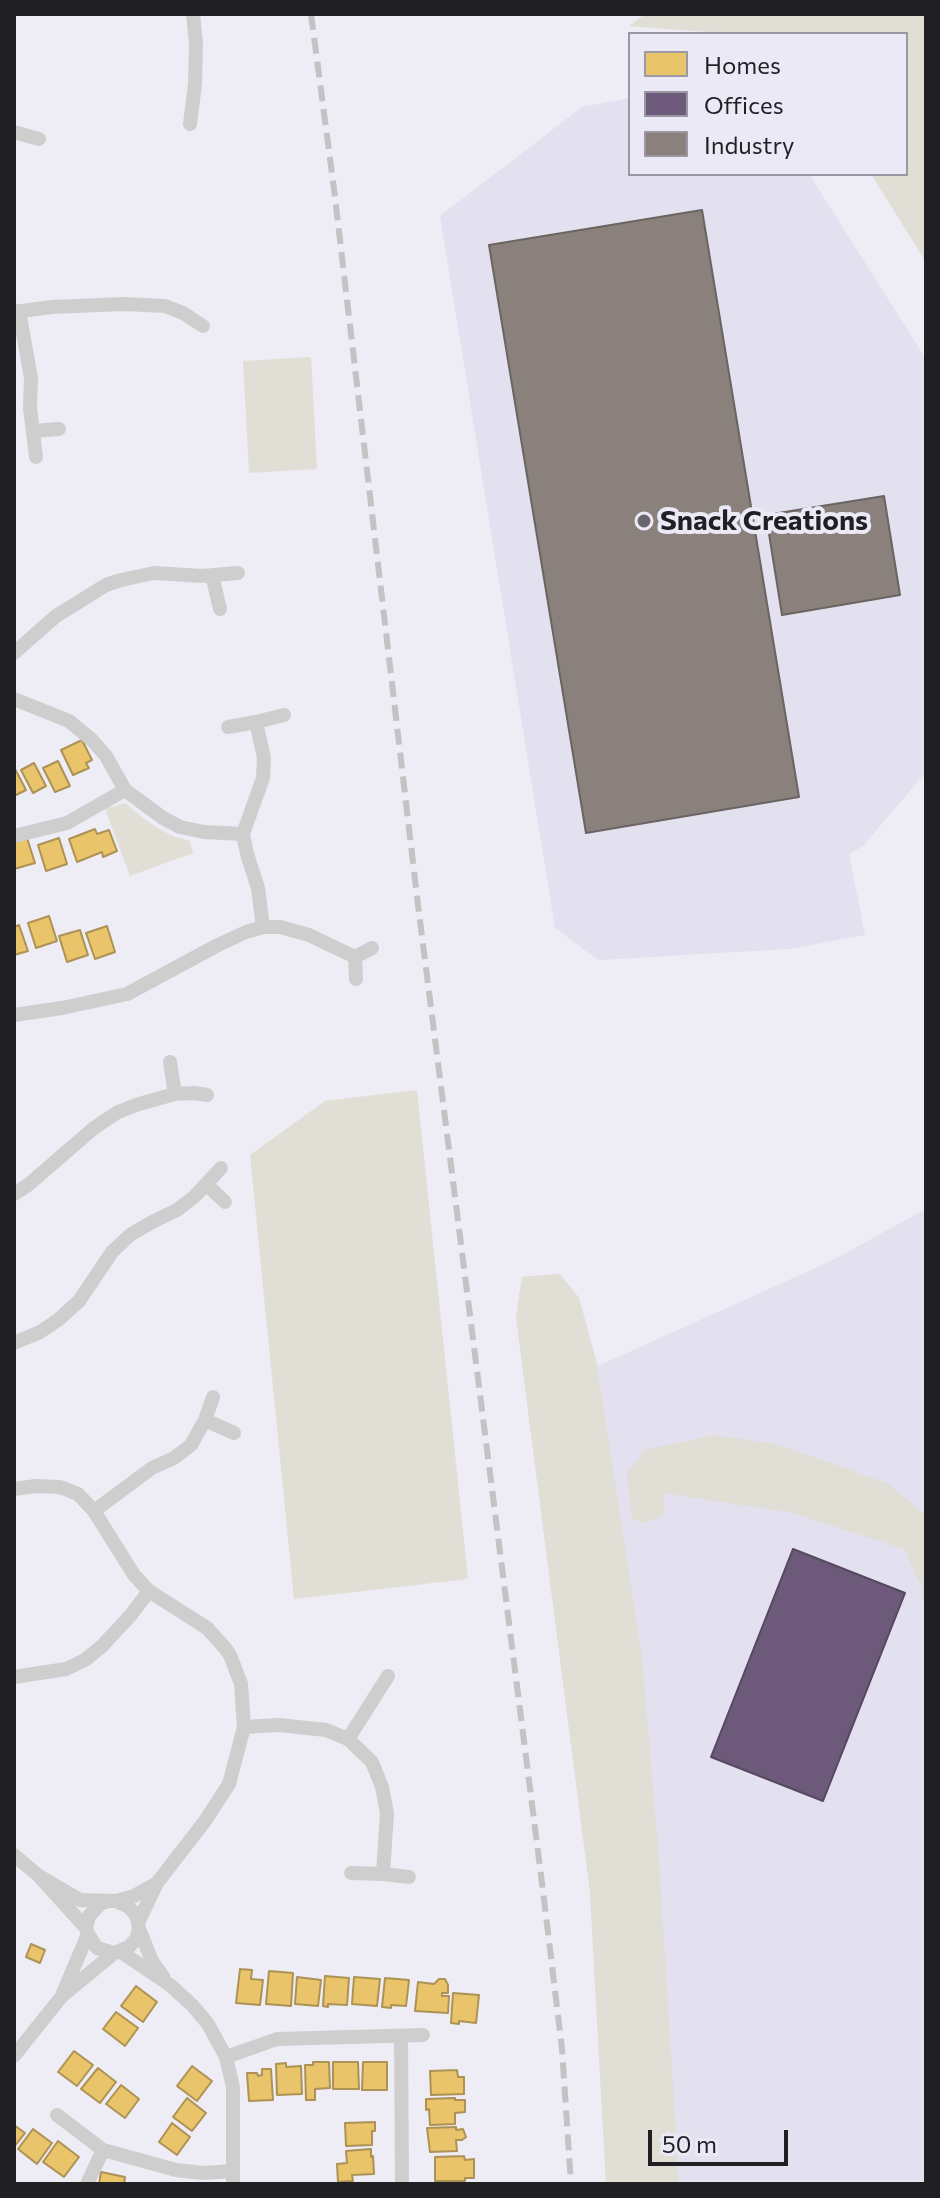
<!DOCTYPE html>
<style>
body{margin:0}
#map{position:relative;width:940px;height:2198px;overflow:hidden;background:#eeecf4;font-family:Commissioner,sans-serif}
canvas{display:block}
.frame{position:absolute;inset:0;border:16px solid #201f24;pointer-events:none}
.legend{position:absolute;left:628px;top:32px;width:280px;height:144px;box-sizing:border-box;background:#ece9f7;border:2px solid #9a98a3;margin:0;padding:10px 14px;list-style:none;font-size:24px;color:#201f24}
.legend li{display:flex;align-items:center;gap:16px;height:40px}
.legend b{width:40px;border:2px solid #9a98a3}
.scale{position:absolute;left:648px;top:2130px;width:140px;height:36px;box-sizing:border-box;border:4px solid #201f24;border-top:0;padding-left:10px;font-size:24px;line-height:28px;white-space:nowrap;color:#201f24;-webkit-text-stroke:6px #ece9f7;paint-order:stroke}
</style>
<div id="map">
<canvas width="940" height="2198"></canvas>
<div class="frame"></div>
<ul class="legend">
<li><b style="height:22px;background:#e9c46a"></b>Homes</li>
<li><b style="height:22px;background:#6d597a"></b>Offices</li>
<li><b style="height:22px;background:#8a817c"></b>Industry</li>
</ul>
<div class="scale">50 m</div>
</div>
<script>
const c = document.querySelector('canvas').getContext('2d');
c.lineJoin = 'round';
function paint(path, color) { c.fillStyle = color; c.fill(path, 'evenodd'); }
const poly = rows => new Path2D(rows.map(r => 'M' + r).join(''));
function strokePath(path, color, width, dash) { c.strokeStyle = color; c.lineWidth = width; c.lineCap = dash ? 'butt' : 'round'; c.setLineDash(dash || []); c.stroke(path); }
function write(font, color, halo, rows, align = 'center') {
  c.font = font + ' Commissioner,sans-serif'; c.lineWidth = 8; c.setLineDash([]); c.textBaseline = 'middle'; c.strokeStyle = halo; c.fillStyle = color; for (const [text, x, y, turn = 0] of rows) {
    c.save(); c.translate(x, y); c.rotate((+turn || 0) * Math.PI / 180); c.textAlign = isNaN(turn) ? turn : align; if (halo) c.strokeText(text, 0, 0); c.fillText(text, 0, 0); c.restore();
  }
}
const built = poly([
 [630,98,630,174,809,174,926,359,926,772,863,846,849,854,865,935,788,949,598,960,555,928,440,216,582,107],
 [926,1209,926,2184,606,2184,590,1892,516,1317,522,1277,560,1274,579,1298,598,1366,831,1261]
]);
const green = poly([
 [645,14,926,14,926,262,871,174,906,174,906,34,732,34,629,26],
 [311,357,317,469,249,473,243,361],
 [125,803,139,815,157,828,175,837,190,841,193,853,130,876,105,809],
 [417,1090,468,1579,294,1599,250,1155,325,1101],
 [560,1274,579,1298,597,1366,642,1657,659,1860,679,2184,606,2184,590,1892,516,1317,522,1277],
 [714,1435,776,1444,887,1483,926,1515,926,1612,920,1583,904,1549,793,1513,663,1493,665,1514,646,1523,632,1519,627,1474,645,1450]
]);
const homes = poly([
 [82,740,92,760,86,763,89,768,73,775,61,750,82,740],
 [58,761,70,786,55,792,43,768,58,761],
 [34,763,46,786,33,793,21,770,34,763],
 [14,767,26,790,14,796,14,767],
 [95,829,97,834,109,830,117,851,103,857,102,852,77,862,69,839,95,829],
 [27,838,35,863,14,869,14,842,27,838],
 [59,838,67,864,46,871,38,845,59,838],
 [49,916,57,941,36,948,28,923,49,916],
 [19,925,28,951,14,955,14,927,19,925],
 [107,926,115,952,95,959,86,933,107,926],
 [80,930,88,955,67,962,59,936,80,930],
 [31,1944,45,1950,40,1963,26,1957,31,1944],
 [240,1969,252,1970,251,1979,263,1980,260,2005,236,2003,240,1969],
 [269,1971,293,1973,291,2006,266,2004,269,1971],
 [325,1976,349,1978,347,2005,328,2004,328,2007,323,2006,325,1976],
 [297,1977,321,1980,318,2006,295,2004,297,1977],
 [354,1977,380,1979,377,2006,352,2004,354,1977],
 [385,1978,409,1980,406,2006,391,2005,391,2008,382,2007,385,1978],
 [439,1979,445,1979,448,1985,448,1993,442,1993,442,1996,449,1996,448,2013,415,2011,418,1982,434,1984,439,1979],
 [136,1986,157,2002,143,2022,121,2006,136,1986],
 [453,1993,479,1995,476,2023,459,2021,459,2024,451,2023,453,1993],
 [116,2012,138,2028,125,2046,103,2029,116,2012],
 [74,2051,93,2065,77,2086,58,2072,74,2051],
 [313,2062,329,2062,330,2088,315,2089,315,2100,306,2100,305,2065,313,2065,313,2062],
 [333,2062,358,2062,359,2089,333,2089,333,2062],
 [363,2062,387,2062,387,2090,362,2090,363,2062],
 [286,2063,286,2067,301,2066,302,2094,277,2095,276,2064,286,2063],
 [192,2066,212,2081,197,2101,177,2086,192,2066],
 [98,2068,116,2082,100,2103,81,2089,98,2068],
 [262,2069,271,2069,273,2100,249,2101,247,2073,257,2073,258,2076,262,2075,262,2069],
 [457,2070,458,2077,464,2077,464,2094,431,2095,430,2071,457,2070],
 [121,2085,139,2099,125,2118,106,2104,121,2085],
 [187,2098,206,2113,192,2131,173,2117,187,2098],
 [455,2098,455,2100,465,2100,465,2112,455,2113,455,2124,430,2125,429,2109,426,2110,426,2099,455,2098],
 [375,2122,375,2131,372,2131,372,2145,346,2146,345,2123,375,2122],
 [172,2123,190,2137,177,2155,159,2142,172,2123],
 [14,2125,25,2133,14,2147,14,2125],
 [456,2127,456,2130,463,2129,466,2137,462,2140,456,2140,457,2151,430,2152,427,2128,456,2127],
 [33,2129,52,2143,37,2164,18,2149,33,2129],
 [58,2141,79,2157,64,2177,43,2162,58,2141],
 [371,2149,371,2157,373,2156,374,2174,352,2175,353,2181,338,2182,337,2164,347,2163,346,2151,371,2149],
 [464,2156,465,2160,474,2159,474,2178,465,2178,465,2181,435,2181,435,2157,464,2156],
 [101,2172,125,2177,124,2184,99,2184,101,2172]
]);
const offices = poly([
 [793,1549,905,1593,823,1801,711,1757,793,1549]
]);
const industry = poly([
 [702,210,799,797,586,833,489,245,702,210],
 [884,496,900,595,782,615,766,515,884,496]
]);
const street = poly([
 [190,124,195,84,196,44,193,14],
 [14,132,39,139],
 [19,311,31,378,30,408,36,457],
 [14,312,52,307,124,304,165,306,183,313,203,326],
 [33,431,59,429],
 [212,575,220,609],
 [14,653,56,616,106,585,121,580,154,573,202,576,238,573],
 [14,699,69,721,92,740,106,756,125,790,163,818,180,827,204,832,243,834],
 [256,722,284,715],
 [228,727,256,722,264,758,263,778,243,834,247,854,258,888,263,927],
 [14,836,67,823,125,790],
 [355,957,356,979],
 [14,1015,62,1008,127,994,218,945,246,932,263,927,280,927,309,935,355,957,372,948],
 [170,1062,175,1094],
 [206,1184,225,1202],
 [14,1194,28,1185,94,1128,118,1112,139,1104,175,1094,194,1093,207,1095],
 [14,1343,40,1332,58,1320,79,1301,112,1252,130,1235,152,1222,177,1210,194,1197,221,1168],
 [205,1420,234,1433],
 [14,1489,36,1486,60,1487,78,1494,94,1511,134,1575,149,1591,207,1628,225,1648,230,1655,241,1684,244,1727,229,1784,205,1821,157,1883,138,1923],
 [94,1511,152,1468,174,1458,191,1445,205,1420,213,1397],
 [14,1677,66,1669,85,1660,102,1646,130,1616,149,1591],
 [244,1727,279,1725,326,1730,348,1739,372,1762,382,1787,387,1813,383,1874,351,1873],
 [348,1739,388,1676],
 [14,1855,39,1876,86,1928],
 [383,1874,409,1877],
 [107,1901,100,1904,89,1916,86,1928,88,1934,97,1948,114,1953],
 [116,1901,134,1896,157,1883],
 [139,1929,152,1961,164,1978],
 [121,1952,170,1985,193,2006,208,2024,226,2057,233,2087,233,2184],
 [63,1993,88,1934],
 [401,2036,402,2184],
 [14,2056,62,1996,114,1953,129,1947,136,1939,139,1929,137,1917,129,1907,116,1901,80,1900,39,1876],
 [226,2057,277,2039,423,2035],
 [57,2115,103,2150,176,2170,203,2173,233,2171],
 [87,2184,103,2150]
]);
const rail = poly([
 [311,14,334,189,418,905,544,1899,562,2049,571,2184]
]);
const markers = [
 [644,521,8,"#68676d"]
];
const poiNames = [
 ["Snack Creations",660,521]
];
paint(built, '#e3e0ef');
paint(green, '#e0ded5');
paint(homes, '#e9c46a');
strokePath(homes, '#ad9255', 2);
paint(offices, '#6d597a');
strokePath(offices, '#564860', 2);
paint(industry, '#8a817c');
strokePath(industry, '#6a6462', 2);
strokePath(street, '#cececf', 14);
strokePath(rail, '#c3c2c4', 6, [16, 8]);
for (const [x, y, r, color] of markers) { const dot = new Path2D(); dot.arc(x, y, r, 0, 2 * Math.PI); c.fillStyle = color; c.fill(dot); strokePath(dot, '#ece9f7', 3); }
write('bold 28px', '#201f24', '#ece9f7', poiNames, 'left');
</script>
